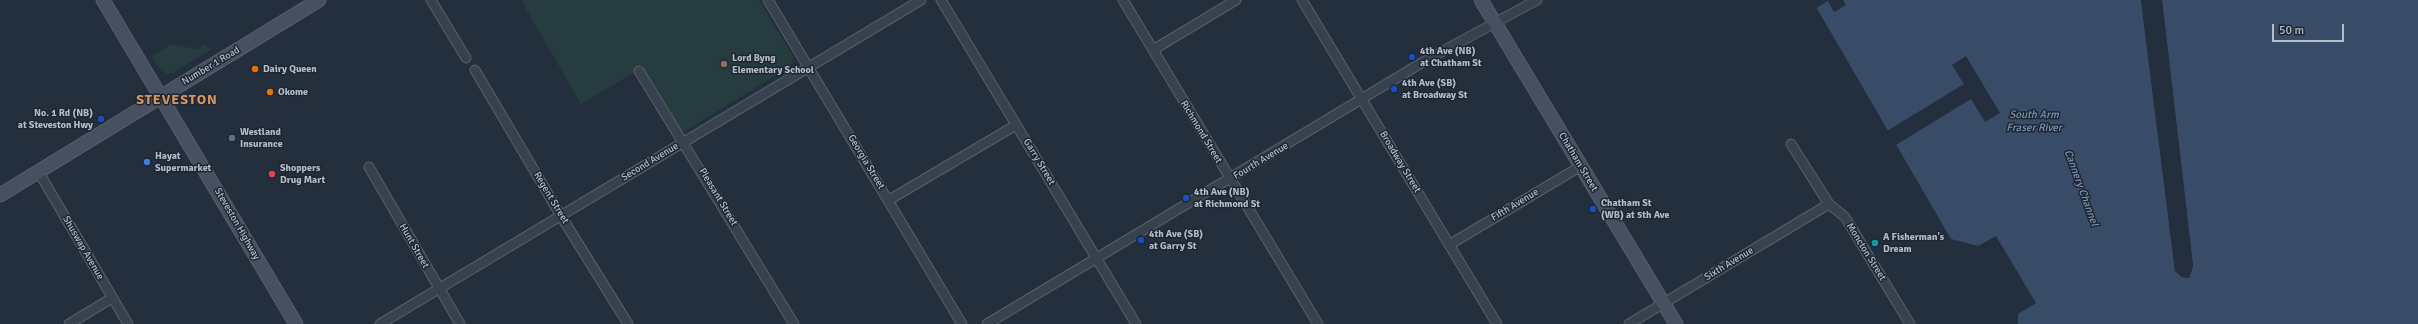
<!DOCTYPE html>
<style>
body{margin:0}
#map{position:relative;width:2418px;height:324px;overflow:hidden;background:#242f3e;font-family:Signika,sans-serif}
canvas{display:block}
.scale{position:absolute;left:2272px;top:24px;width:72px;height:18px;box-sizing:border-box;border:2px solid #b4bcc9;border-top:0;padding-left:5px;font-size:12px;line-height:14px;white-space:nowrap;color:#b4bcc9;-webkit-text-stroke:3px #1d2633;paint-order:stroke}
</style>
<div id="map">
<canvas width="2418" height="324"></canvas>
<div class="scale">50 m</div>
</div>
<script>
const c = document.querySelector('canvas').getContext('2d');
c.lineJoin = 'round';
function paint(path, color) { c.fillStyle = color; c.fill(path, 'evenodd'); }
const poly = rows => new Path2D(rows.map(r => 'M' + r).join(''));
function strokePath(path, color, width, dash) { c.strokeStyle = color; c.lineWidth = width; c.lineCap = dash ? 'butt' : 'round'; c.setLineDash(dash || []); c.stroke(path); }
function write(font, color, halo, rows, align = 'center') {
  c.font = font + ' Signika,sans-serif'; c.lineWidth = 3; c.setLineDash([]); c.textBaseline = 'middle'; c.strokeStyle = halo; c.fillStyle = color; for (const [text, x, y, turn = 0] of rows) {
    c.save(); c.translate(x, y); c.rotate((+turn || 0) * Math.PI / 180); c.textAlign = isNaN(turn) ? turn : align; if (halo) c.strokeText(text, 0, 0); c.fillText(text, 0, 0); c.restore();
  }
}
const green = poly([
 [521,0,759,0,793,56,793,61,789,67,680,134,641,68,581,104],
 [172,44,200,50,203,44,212,49,173,73,167,74,161,70,152,56]
]);
const water = poly([
 [1812,0,2141,0,2175,271,2182,277,2189,278,2193,266,2162,0,2418,0,2418,324,2018,324,2018,314,2036,303,1996,236,1978,246,1951,239]
]);
const pier = poly([
 [1810,0,1843,0,1846,5,1834,12,1828,1,1815,9],
 [2141,0,2143,0,2177,270,2183,276,2188,276,2191,266,2160,0,2162,0,2193,266,2189,278,2182,277,2175,271],
 [1966,56,2000,113,1985,122,1971,99,1896,145,1887,131,1964,84,1952,65]
]);
const street = poly([
 [431,0,466,58],
 [768,0,962,324],
 [941,0,1136,324],
 [1123,0,1318,324],
 [1302,0,1497,324],
 [1153,50,1236,0],
 [475,70,561,216,628,324],
 [639,71,794,324],
 [1791,144,1829,204,1845,217,1910,324],
 [369,167,460,324],
 [38,171,128,324],
 [889,200,1016,125],
 [1449,245,1581,166],
 [69,324,112,298],
 [380,324,921,0],
 [987,324,1423,62,1537,0],
 [1629,324,1829,204]
]);
const secondary = poly([
 [103,0,296,324],
 [1481,0,1676,324],
 [0,195,319,0]
]);
const markers = [
 [1412,57,4,"#1a4fb4"],
 [724,64,4,"#8d6e63"],
 [255,69,4,"#e8710a"],
 [1394,89,4,"#1a4fb4"],
 [270,92,4,"#e8710a"],
 [101,119,4,"#1a4fb4"],
 [232,138,4,"#5c6f8a"],
 [147,162,4,"#3f7fe0"],
 [272,174,4,"#e0444e"],
 [1186,198,4,"#1a4fb4"],
 [1593,209,4,"#1a4fb4"],
 [1141,240,4,"#1a4fb4"],
 [1875,243,4,"#0f9aa8"]
];
const poiNames = [
 ["4th Ave (NB)",1420,51],
 ["at Chatham St",1420,63],
 ["Lord Byng",732,58],
 ["Elementary School",732,70],
 ["Dairy Queen",263,69],
 ["4th Ave (SB)",1402,83],
 ["at Broadway St",1402,95],
 ["Okome",278,92],
 ["No. 1 Rd (NB)",93,113,"right"],
 ["at Steveston Hwy",93,125,"right"],
 ["Westland",240,132],
 ["Insurance",240,144],
 ["Hayat",155,156],
 ["Supermarket",155,168],
 ["Shoppers",280,168],
 ["Drug Mart",280,180],
 ["4th Ave (NB)",1194,192],
 ["at Richmond St",1194,204],
 ["Chatham St",1601,203],
 ["(WB) at 5th Ave",1601,215],
 ["4th Ave (SB)",1149,234],
 ["at Garry St",1149,246],
 ["A Fisherman's",1883,237],
 ["Dream",1883,249]
];
const streetNames = [
 ["Number 1 Road",211,66,-31],
 ["Richmond Street",1201,132,59],
 ["Fourth Avenue",1261,161,-31],
 ["Second Avenue",650,162,-31],
 ["Georgia Street",866,162,59],
 ["Garry Street",1039,162,59],
 ["Broadway Street",1400,162,59],
 ["Chatham Street",1578,162,59],
 ["Pleasant Street",718,197,59],
 ["Regent Street",551,198,59],
 ["Fifth Avenue",1515,205,-31],
 ["Steveston Highway",237,224,60],
 ["Hunt Street",414,246,60],
 ["Shuswap Avenue",83,248,60],
 ["Moncton Street",1866,252,58],
 ["Sixth Avenue",1729,264,-31]
];
const waterNames = [
 ["South Arm",2034,115],
 ["Fraser River",2034,128],
 ["Cannery Channel",2081,188,70]
];
const districtNames = [
 ["STEVESTON",177,100]
];
paint(green, '#263c3f');
paint(water, '#394c67');
paint(pier, '#242f3e');
strokePath(street, '#565f6c', 11);
strokePath(secondary, '#565f6c', 15);
strokePath(street, '#38414e', 9);
strokePath(secondary, '#465061', 13);
for (const [x, y, r, color] of markers) { const dot = new Path2D(); dot.arc(x, y, r, 0, 2 * Math.PI); c.fillStyle = color; c.fill(dot); strokePath(dot, '#1d2633', 1.5); }
write('bold 10px', '#b4bcc9', '#1d2633', poiNames, 'left');
write('10px', '#b4bcc9', '#1d2633', streetNames);
write('italic 11px', '#7c92b1', '#1d2633', waterNames);
c.letterSpacing = '1px';
write('bold 14px', '#d59563', '#1d2633', districtNames);
c.letterSpacing = '0px';
</script>
